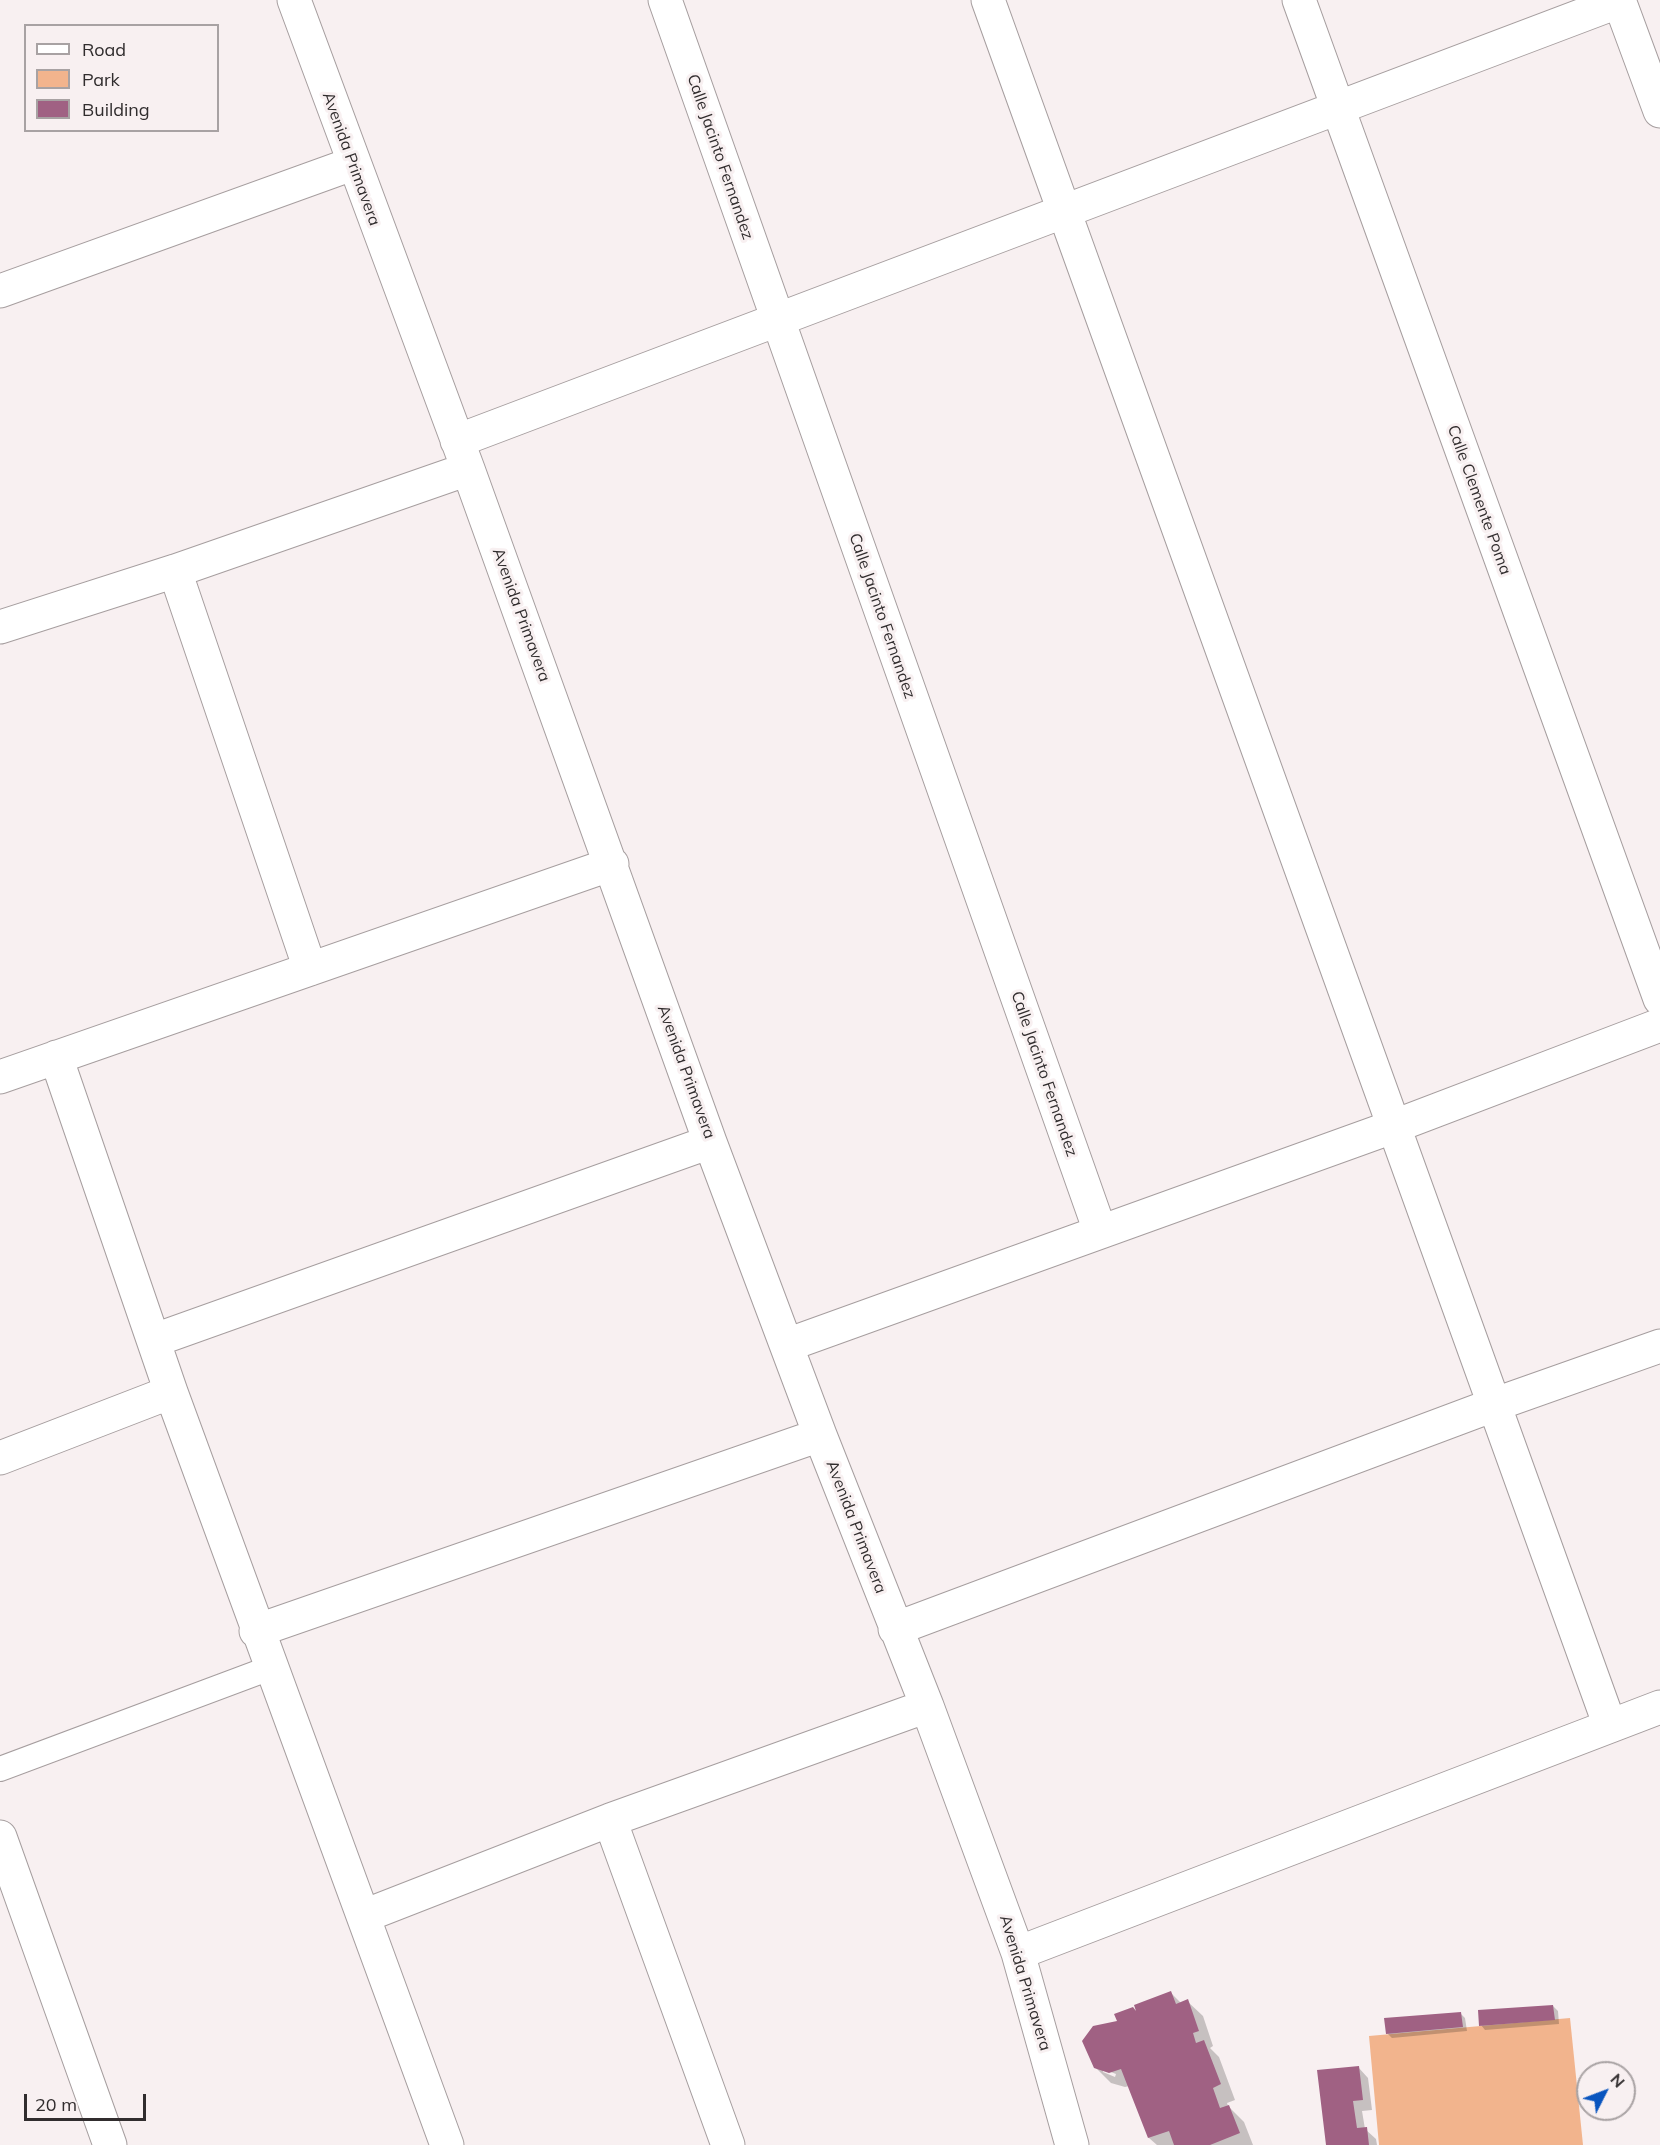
<!DOCTYPE html>
<style>
body{margin:0}
#map{position:relative;width:1660px;height:2145px;overflow:hidden;background:#f8f0f1;font-family:Mulish,sans-serif}
canvas{display:block}
.legend{position:absolute;left:24px;top:24px;width:195px;height:108px;box-sizing:border-box;background:#f8f0f1;border:2px solid #a8a2a3;margin:0;padding:8px 10px;list-style:none;font-size:18px;color:#312d2e}
.legend li{display:flex;align-items:center;gap:12px;height:30px}
.legend b{width:30px;border:2px solid #a8a2a3}
.north{position:absolute;left:1576px;top:2061px;width:60px;height:60px;box-sizing:border-box;background:#f8f0f1;border:2px solid #a8a2a3;border-radius:50%;rotate:48deg;font-size:16px;font-weight:700;line-height:24px;text-align:center;color:#312d2e}
.north::after{content:'';display:block;margin:auto;width:21px;height:27px;background:#0955bf;clip-path:polygon(50% 0,100% 100%,50% 72%,0 100%)}
.scale{position:absolute;left:24px;top:2094px;width:122px;height:27px;box-sizing:border-box;border:3px solid #312d2e;border-top:0;padding-left:8px;font-size:18px;line-height:21px;white-space:nowrap;color:#312d2e;-webkit-text-stroke:4px #f8f0f1;paint-order:stroke}
</style>
<div id="map">
<canvas width="1660" height="2145"></canvas>
<ul class="legend">
<li><b style="height:8px;background:#fff"></b>Road</li>
<li><b style="height:16px;background:#f2b48d"></b>Park</li>
<li><b style="height:16px;background:#a06183"></b>Building</li>
</ul>
<div class="north">N</div>
<div class="scale">20 m</div>
</div>
<script>
const c = document.querySelector('canvas').getContext('2d');
c.lineJoin = 'round';
function paint(path, color) { c.fillStyle = color; c.fill(path, 'evenodd'); }
const poly = rows => new Path2D(rows.map(r => 'M' + r).join(''));
function strokePath(path, color, width, dash) { c.strokeStyle = color; c.lineWidth = width; c.lineCap = dash ? 'butt' : 'round'; c.setLineDash(dash || []); c.stroke(path); }
function write(font, color, halo, rows, align = 'center') {
  c.font = font + ' Mulish,sans-serif'; c.lineWidth = 6; c.setLineDash([]); c.textBaseline = 'middle'; c.strokeStyle = halo; c.fillStyle = color; for (const [text, x, y, turn = 0] of rows) {
    c.save(); c.translate(x, y); c.rotate((+turn || 0) * Math.PI / 180); c.textAlign = isNaN(turn) ? turn : align; if (halo) c.strokeText(text, 0, 0); c.fillText(text, 0, 0); c.restore();
  }
}
const green = poly([
 [1570,2018,1583,2145,1379,2145,1369,2036]
]);
const shadow = poly([
 [1171,1993,1181,2003,1187,2001,1203,2016,1213,2046,1210,2048,1219,2057,1235,2100,1227,2103,1228,2106,1244,2122,1253,2145,1157,2145,1149,2138,1129,2086,1125,2087,1111,2083,1095,2067,1139,2015],
 [1103,2069,1116,2074,1115,2077,1103,2072],
 [1553,2006,1558,2011,1559,2024,1485,2030,1481,2025],
 [1460,2013,1465,2018,1467,2031,1392,2038,1387,2033],
 [1358,2067,1368,2078,1372,2110,1362,2111,1365,2129,1376,2139,1377,2145,1328,2145]
]);
const building = poly([
 [1171,1991,1176,2004,1188,1999,1199,2031,1193,2033,1196,2043,1204,2040,1221,2084,1213,2088,1220,2108,1229,2105,1240,2133,1210,2145,1174,2145,1169,2131,1148,2138,1121,2069,1109,2073,1094,2068,1082,2041,1093,2026,1117,2021,1114,2014,1133,2007,1136,2011,1134,2005],
 [1553,2005,1555,2020,1479,2026,1478,2010],
 [1461,2012,1463,2027,1386,2034,1384,2018],
 [1359,2066,1363,2100,1353,2101,1357,2128,1367,2127,1369,2145,1326,2145,1317,2070]
]);
const service = poly([
 [0,1769,270,1668]
]);
const minor = poly([
 [294,0,468,469,710,1142,820,1435,927,1706,1018,1953,1072,2145],
 [665,0,1100,1231],
 [988,0,1610,1726],
 [1299,0,1660,999],
 [1619,0,1660,111],
 [0,291,352,164],
 [457,441,1620,1],
 [175,571,310,969],
 [0,627,175,571,468,469],
 [56,1057,171,1392,447,2145],
 [0,1077,612,864],
 [155,1340,710,1142],
 [787,1345,1395,1126,1660,1025],
 [0,1458,171,1392],
 [895,1629,1496,1404,1660,1346],
 [256,1631,820,1435],
 [610,1820,728,2145],
 [0,1837,110,2145],
 [364,1916,610,1820,927,1706],
 [1018,1953,1660,1707]
]);
const streetNames = [
 ["Calle Jacinto Fernandez",720,157,71],
 ["Avenida Primavera",351,159,70],
 ["Calle Clemente Poma",1479,500,70],
 ["Avenida Primavera",521,615,70],
 ["Calle Jacinto Fernandez",882,616,71],
 ["Avenida Primavera",686,1072,70],
 ["Calle Jacinto Fernandez",1044,1074,71],
 ["Avenida Primavera",856,1527,69],
 ["Avenida Primavera",1025,1983,73]
];
paint(green, '#f2b48d');
paint(shadow, '#0003');
paint(building, '#a06183');
strokePath(service, '#a69e9f', 26);
strokePath(minor, '#a69e9f', 35);
strokePath(service, '#fff', 24);
strokePath(minor, '#fff', 33);
write('16px', '#312d2e', '#f8f0f1', streetNames);
</script>
